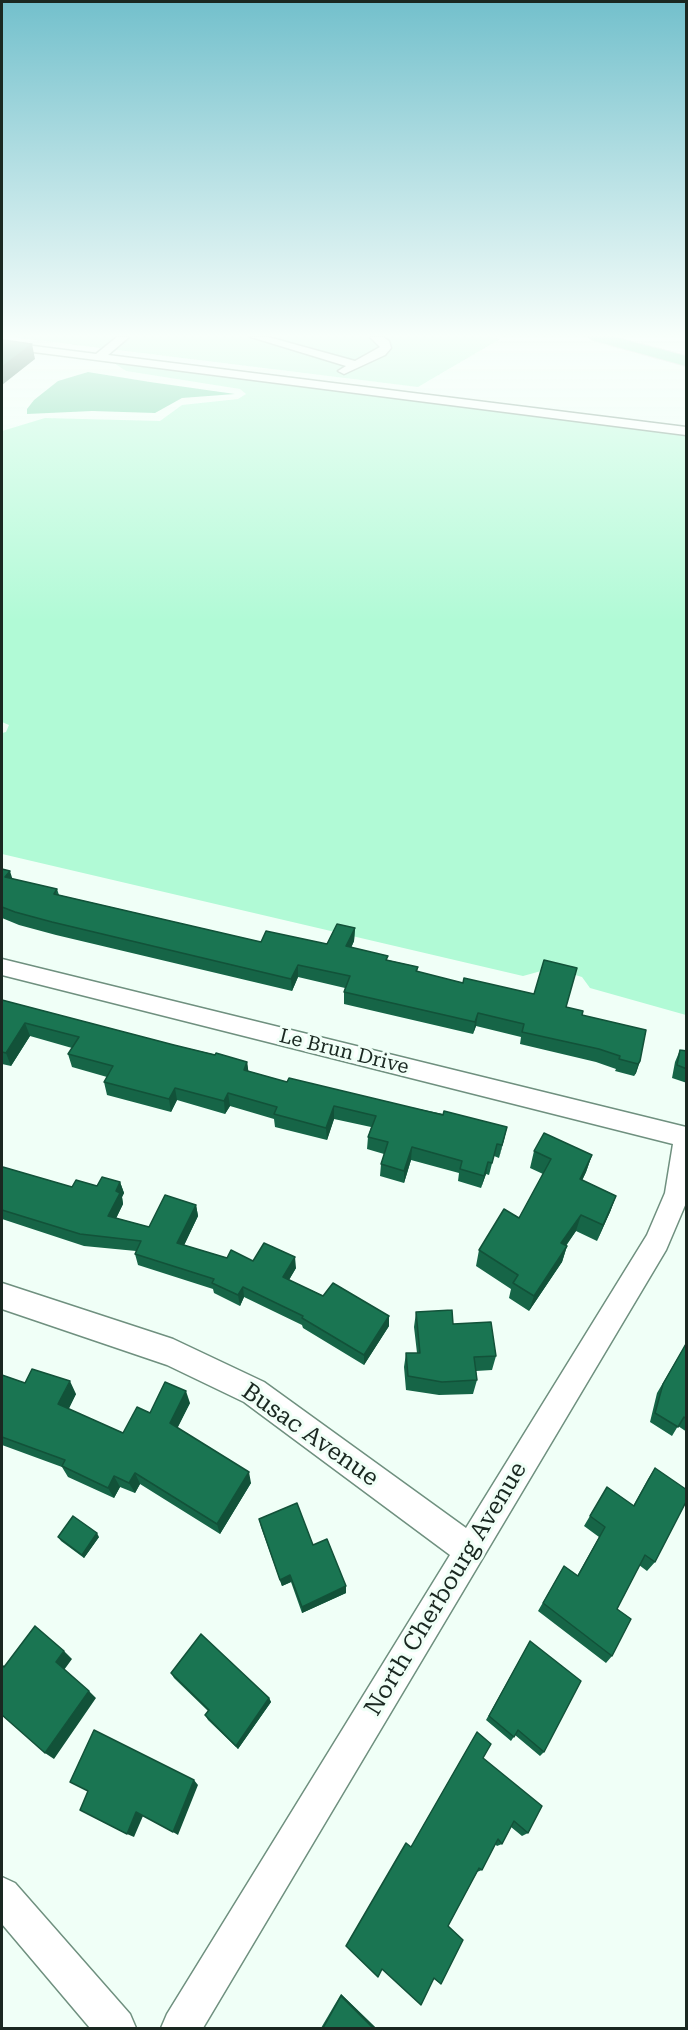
<!DOCTYPE html>
<style>
body{margin:0}
#map{position:relative;width:688px;height:2030px;overflow:hidden;background:#f0fff7;font-family:"Roboto Serif",serif}
canvas{display:block}
.frame{position:absolute;inset:0;border:3px solid #1a2821;pointer-events:none}
</style>
<div id="map">
<canvas width="688" height="2030"></canvas>
<div class="frame"></div>
</div>
<script>
const c = document.querySelector('canvas').getContext('2d');
c.lineJoin = 'round';
function paint(path, color) { c.fillStyle = color; c.fill(path, 'evenodd'); }
const poly = rows => new Path2D(rows.map(r => 'M' + r).join(''));
function strokePath(path, color, width, dash) { c.strokeStyle = color; c.lineWidth = width; c.lineCap = dash ? 'butt' : 'round'; c.setLineDash(dash || []); c.stroke(path); }
function write(font, color, halo, rows, align = 'center') {
  c.font = font + ' "Roboto Serif",serif'; c.lineWidth = 6; c.setLineDash([]); c.textBaseline = 'middle'; c.strokeStyle = halo; c.fillStyle = color; for (const [text, x, y, turn = 0] of rows) {
    c.save(); c.translate(x, y); c.rotate((+turn || 0) * Math.PI / 180); c.textAlign = isNaN(turn) ? turn : align; if (halo) c.strokeText(text, 0, 0); c.fillText(text, 0, 0); c.restore();
  }
}
const green = poly([
 [12,337,492,337,500,339,418,387],
 [111,361,686,436,686,1015,590,988,582,977,552,968,523,976,2,854,2,733,6,732,9,725,2,722,2,431,45,418,160,421,182,405,238,399,246,394,240,389,126,371]
]);
const water = poly([
 [88,372,150,382,235,394,182,398,155,413,92,411,27,414,27,409,34,400,58,381]
]);
const minor = poly([
 [117,337,129,337,108,355,686,427,686,435,2,348,2,342,96,354,117,337],
 [251,337,268,337,355,361,380,347,370,337,383,337,389,341,391,348,385,355,344,374,338,371,346,366,251,337],
 [2,959,686,1127,686,1203,666,1250,203,2028,161,2028,167,2014,450,1555,244,1402,167,1365,2,1309,2,1283,173,1339,264,1382,466,1528,647,1235,665,1193,673,1144,2,975,2,959],
 [2,1877,15,1883,130,2014,136,2028,90,2028,2,1924,2,1877]
]);
const highway = poly([
 [589,337,614,337,686,356,686,366,592,340,589,337]
]);
const wall = poly([
 [2,869,13,879,57,889,59,895,261,942,327,944,355,928,354,941,351,948,388,960,418,967,417,972,567,1007,582,1015,640,1061,636,1073,634,1076,615,1071,616,1069,596,1062,520,1044,521,1037,476,1026,473,1034,344,1004,344,992,345,988,298,977,292,991,56,935,19,925,2,918],
 [2,1000,174,1045,247,1062,248,1071,287,1082,507,1127,499,1158,494,1156,489,1175,486,1174,481,1188,458,1181,459,1173,411,1160,404,1183,380,1176,381,1164,384,1154,367,1149,368,1137,371,1127,334,1119,327,1140,275,1127,274,1119,230,1106,225,1114,177,1100,171,1112,107,1095,104,1082,107,1077,72,1067,68,1054,72,1048,30,1036,11,1066,2,1064],
 [680,1050,687,1051,687,1083,672,1078,675,1062],
 [534,1151,592,1155,586,1172,582,1180,616,1196,610,1212,597,1241,576,1231,566,1246,567,1246,562,1262,529,1311,509,1298,511,1289,476,1266,479,1250,519,1218,543,1174,530,1168],
 [2,1169,72,1187,97,1186,120,1182,124,1193,122,1197,123,1204,116,1218,149,1227,196,1205,198,1216,184,1245,227,1258,253,1261,296,1268,289,1280,389,1326,364,1365,303,1328,302,1325,244,1297,240,1306,214,1293,213,1289,138,1265,135,1254,136,1251,84,1246,2,1219],
 [416,1312,453,1324,496,1356,492,1370,476,1371,477,1380,473,1394,439,1395,406,1390,404,1367,406,1353,417,1353,414,1327],
 [687,1342,687,1432,678,1426,672,1436,650,1422,657,1393],
 [2,1375,25,1383,76,1394,68,1409,123,1433,150,1413,190,1403,177,1428,251,1483,220,1534,140,1484,135,1493,120,1487,114,1498,68,1477,62,1467,2,1445],
 [655,1468,655,1562,647,1571,639,1565,617,1609,612,1656,606,1663,538,1611,564,1566,577,1576,599,1537,584,1526,607,1487,633,1506,648,1479],
 [259,1519,313,1545,346,1593,302,1613,291,1582,282,1586,261,1527],
 [58,1537,99,1537,84,1558,61,1541],
 [530,1641,544,1752,540,1756,515,1735,511,1741,486,1720],
 [171,1673,269,1698,271,1702,238,1749,208,1720,205,1715,208,1711,174,1678],
 [477,1732,483,1758,528,1833,522,1836,511,1827,502,1844,497,1846,495,1844,482,1870,477,1872,448,1926,441,1984,434,1979,382,1969,411,1847],
 [341,1994,376,2028,321,2028]
]);
const shadedWall = poly([
 [32,344,35,359,2,385,2,367],
 [10,871,14,884,5,877],
 [355,928,354,941,346,959,346,946],
 [298,965,298,977,292,991,291,979],
 [478,1013,476,1026,473,1034,475,1022],
 [25,1023,30,1036,11,1066,6,1053],
 [640,1061,636,1073,634,1076,638,1064],
 [247,1062,249,1075,244,1070],
 [175,1088,177,1100,171,1112,169,1099],
 [228,1093,230,1106,225,1114,224,1101],
 [334,1106,334,1119,327,1140,326,1128],
 [507,1127,504,1140,499,1158,502,1145],
 [412,1147,411,1160,404,1183,404,1171],
 [592,1155,586,1172,575,1196,580,1179],
 [488,1162,486,1174,481,1188,484,1176],
 [120,1182,124,1193,122,1197,123,1204,112,1227,108,1216,116,1191],
 [616,1196,610,1212,597,1241,603,1225],
 [196,1205,198,1216,180,1254,177,1243],
 [581,1215,576,1231,556,1259,561,1243],
 [567,1246,562,1262,529,1311,534,1296],
 [295,1257,296,1268,284,1288,283,1277],
 [243,1287,244,1297,240,1306,238,1295],
 [389,1316,389,1326,364,1365,364,1355],
 [70,1381,76,1394,65,1417,58,1404],
 [186,1391,190,1403,174,1435,170,1423],
 [249,1472,251,1483,220,1534,217,1524],
 [135,1473,140,1484,135,1493,129,1483],
 [114,1476,120,1487,114,1498,108,1488],
 [97,1533,99,1537,84,1558,82,1555],
 [290,1575,291,1582,282,1586,280,1580],
 [346,1586,346,1593,302,1613,302,1607],
 [64,1651,72,1659,64,1670,56,1662],
 [89,1691,96,1698,54,1759,45,1753],
 [269,1698,271,1702,238,1749,236,1746],
 [194,1780,198,1785,178,1835,173,1832],
 [136,1812,143,1816,134,1837,127,1834],
 [341,1994,376,2028,373,2028,341,1996]
]);
const building = poly([
 [3,340,32,344,2,367,2,341,3,340],
 [2,869,10,871,5,877,57,889,54,894,261,942,266,931,327,944,337,924,355,928,346,946,388,956,386,960,418,967,416,971,463,983,464,978,534,994,544,960,577,968,566,1007,583,1011,582,1015,646,1030,640,1061,638,1064,619,1059,620,1056,599,1049,522,1032,524,1024,478,1013,475,1022,344,992,350,976,298,965,291,979,52,922,15,912,2,907,2,869],
 [2,1000,174,1045,215,1055,216,1053,247,1062,244,1070,287,1082,289,1078,443,1115,444,1111,507,1127,502,1145,497,1144,492,1163,488,1162,484,1176,460,1169,462,1161,412,1147,404,1171,381,1164,388,1142,368,1137,376,1116,334,1106,326,1128,274,1114,277,1107,228,1093,224,1101,175,1088,169,1099,104,1082,113,1066,68,1054,79,1037,25,1023,6,1053,2,1052,2,1000],
 [680,1050,687,1051,687,1069,677,1065,680,1050],
 [544,1133,592,1155,580,1179,616,1196,603,1225,581,1215,561,1243,567,1246,534,1296,513,1283,518,1275,479,1250,504,1209,519,1218,551,1159,534,1151,544,1133],
 [3,1167,72,1187,76,1180,97,1186,102,1177,120,1182,116,1191,120,1193,108,1216,149,1227,165,1195,196,1205,177,1243,227,1258,231,1250,253,1261,264,1243,295,1257,283,1277,323,1296,333,1283,389,1316,364,1355,302,1318,303,1316,243,1287,238,1295,212,1283,214,1279,135,1254,141,1241,80,1234,2,1210,2,1169,3,1167],
 [452,1310,453,1324,491,1322,496,1356,474,1357,477,1380,442,1382,408,1376,406,1353,420,1353,416,1312,452,1310],
 [687,1342,687,1419,684,1417,678,1427,655,1413,663,1384,687,1342],
 [32,1369,70,1381,58,1404,123,1433,137,1407,150,1413,165,1382,186,1391,170,1423,249,1472,217,1524,135,1473,129,1483,114,1476,108,1488,62,1466,65,1460,2,1437,2,1375,25,1383,32,1369],
 [655,1468,687,1490,687,1500,655,1562,645,1555,617,1609,631,1619,612,1656,543,1603,564,1566,578,1576,605,1527,590,1516,607,1487,634,1506,655,1468],
 [297,1503,313,1545,327,1539,346,1586,302,1607,290,1575,280,1580,259,1519,297,1503],
 [73,1516,97,1533,82,1555,58,1537,73,1516],
 [35,1626,64,1651,56,1662,89,1691,45,1753,2,1715,2,1665,4,1667,35,1626],
 [201,1634,269,1698,236,1746,205,1715,209,1710,171,1673,201,1634],
 [530,1641,581,1681,544,1752,518,1730,514,1737,489,1716,530,1641],
 [94,1730,194,1780,173,1832,136,1812,127,1834,80,1810,88,1791,70,1782,94,1730],
 [477,1732,491,1744,483,1758,542,1806,528,1833,514,1821,502,1844,498,1839,482,1870,479,1868,448,1926,463,1940,441,1984,434,1978,421,2005,382,1969,378,1977,346,1946,406,1843,411,1847,477,1732],
 [341,1996,373,2028,323,2028,341,1996]
]);
const streetNames = [
 ["Le Brun Drive",344,1052,14]
];
const nearStreetnames = [
 ["Busac Avenue",310,1435,35],
 ["North Cherbourg Avenue",446,1589,-59]
];
paint(green, '#b1fad6');
paint(water, '#65d3a2');
strokePath(minor, '#6f907f', 3);
strokePath(highway, '#dadddb', 2);
paint(minor, '#fff');
paint(highway, '#80e8b8');
paint(wall, '#166547');
paint(shadedWall, '#125239');
paint(building, '#1a7552');
strokePath(building, '#125239', 1.5);
const sky = c.createLinearGradient(0, 0, 0, 621);
sky.addColorStop(0, '#73c0cc');
sky.addColorStop(0.54, '#f8fffb');
sky.addColorStop(1, '#f8fffb00');
c.fillStyle = sky;
c.fillRect(0, 0, 688, 621);
write('20px', '#1a2821', '#f0fff7', streetNames);
write('24px', '#1a2821', '#f0fff7', nearStreetnames);
</script>
